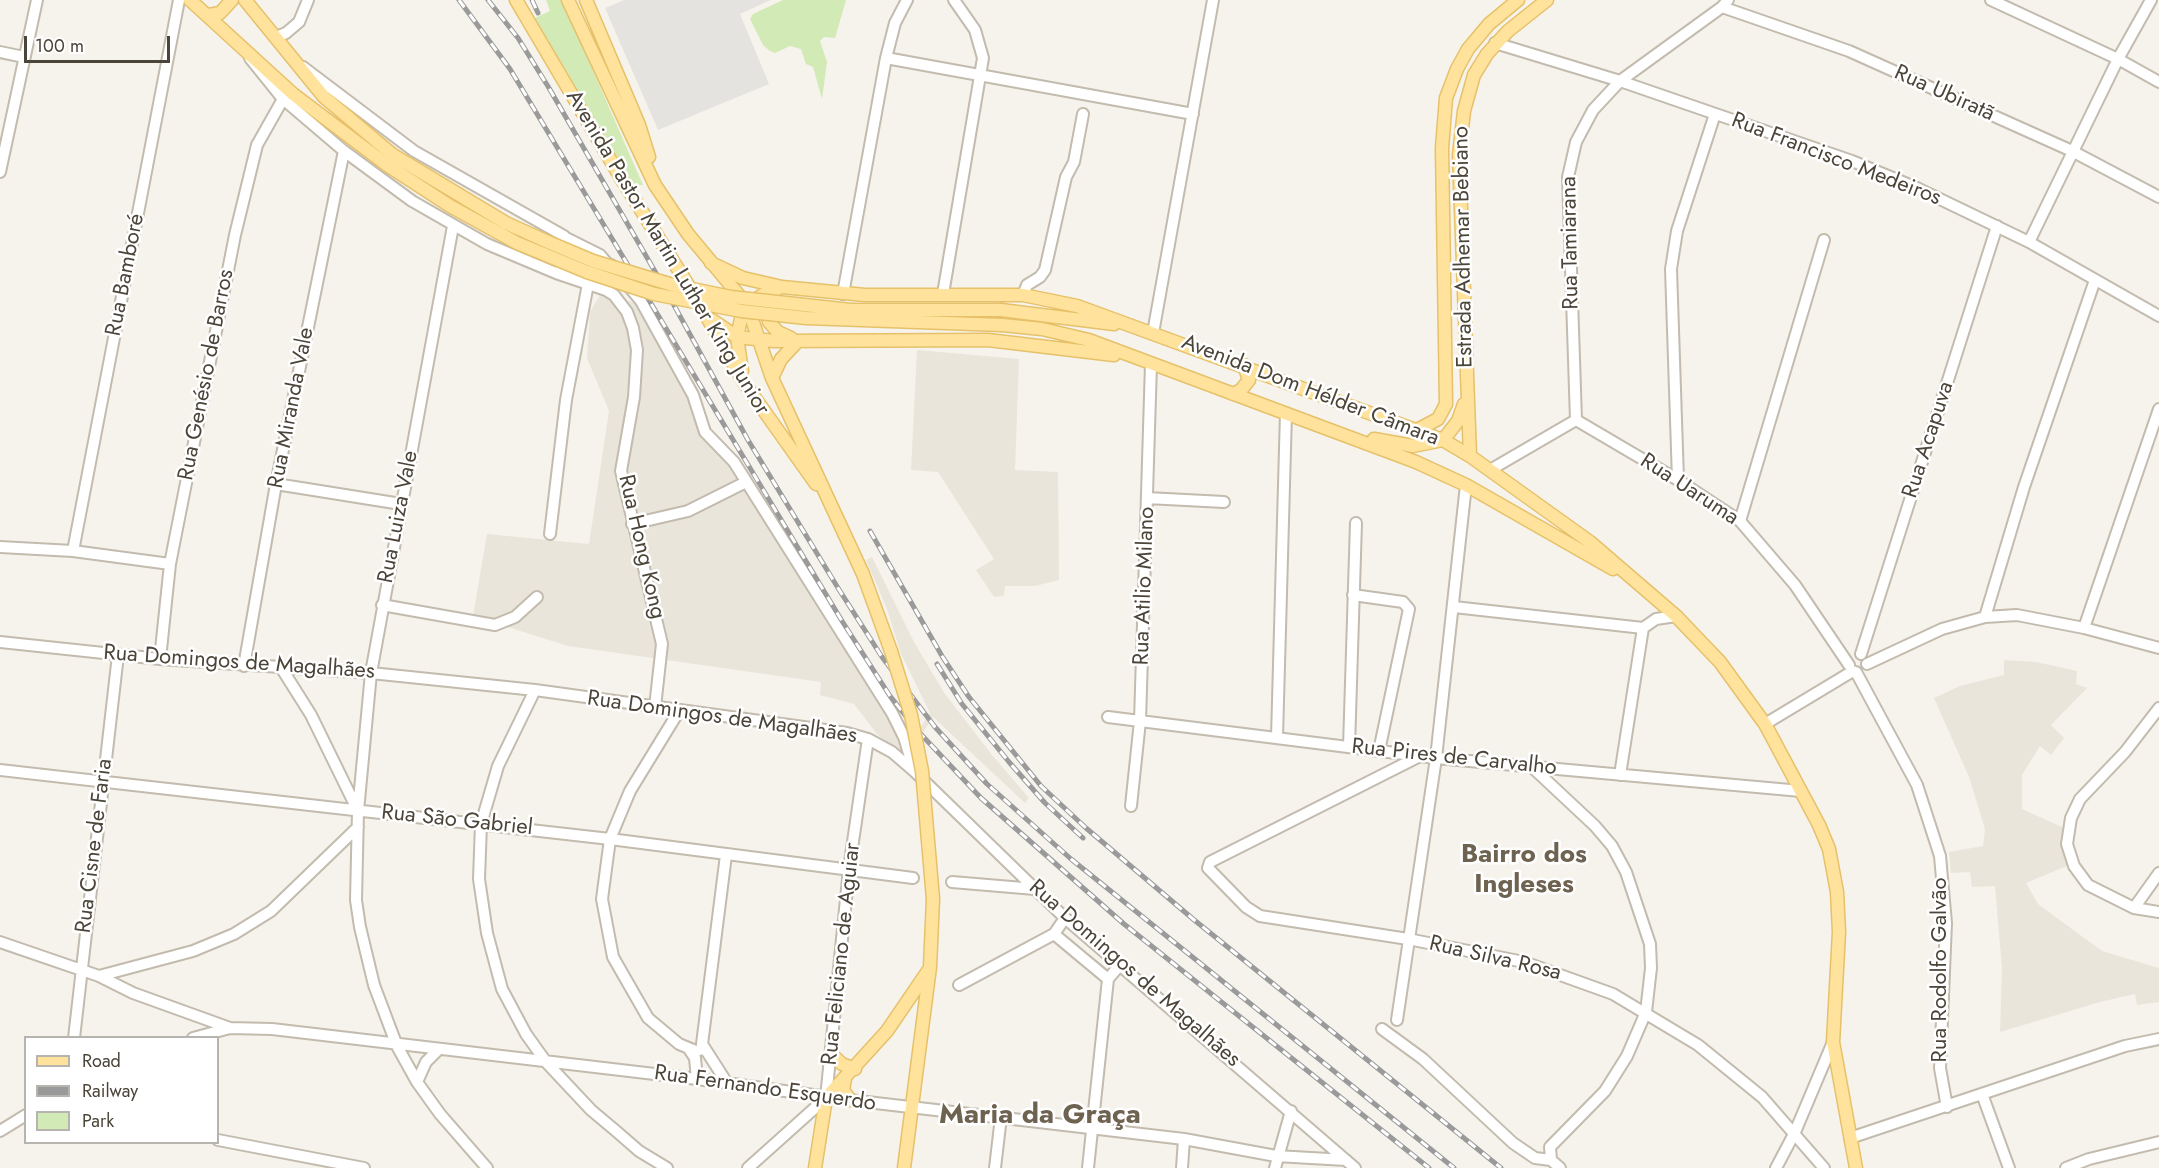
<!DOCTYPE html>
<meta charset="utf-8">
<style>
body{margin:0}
#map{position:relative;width:2159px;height:1168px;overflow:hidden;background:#f6f3ec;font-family:Jost,sans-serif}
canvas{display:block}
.legend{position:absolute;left:24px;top:1036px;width:195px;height:108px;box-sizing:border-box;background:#fff;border:2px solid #b7b4b0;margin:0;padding:8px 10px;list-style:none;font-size:18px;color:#4b4439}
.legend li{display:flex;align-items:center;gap:12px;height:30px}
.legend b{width:30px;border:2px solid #b7b4b0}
.scale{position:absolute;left:24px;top:36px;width:146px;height:27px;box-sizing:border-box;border:3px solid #4b4439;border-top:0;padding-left:8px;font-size:18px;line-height:21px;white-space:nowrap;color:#4b4439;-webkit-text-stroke:4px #fff;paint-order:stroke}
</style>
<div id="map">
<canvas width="2159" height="1168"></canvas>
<ul class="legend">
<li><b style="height:8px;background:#ffe39c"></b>Road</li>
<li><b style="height:8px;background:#9a9a9a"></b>Railway</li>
<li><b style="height:16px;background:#d2eab5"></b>Park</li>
</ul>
<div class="scale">100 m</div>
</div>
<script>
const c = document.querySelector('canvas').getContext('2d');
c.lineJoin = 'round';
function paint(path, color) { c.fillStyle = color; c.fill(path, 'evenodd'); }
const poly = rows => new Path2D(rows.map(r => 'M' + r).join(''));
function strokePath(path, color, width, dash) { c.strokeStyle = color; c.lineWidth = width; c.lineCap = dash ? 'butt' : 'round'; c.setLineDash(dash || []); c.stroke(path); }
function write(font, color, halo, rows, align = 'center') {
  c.font = font + ' Jost,sans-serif'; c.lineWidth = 5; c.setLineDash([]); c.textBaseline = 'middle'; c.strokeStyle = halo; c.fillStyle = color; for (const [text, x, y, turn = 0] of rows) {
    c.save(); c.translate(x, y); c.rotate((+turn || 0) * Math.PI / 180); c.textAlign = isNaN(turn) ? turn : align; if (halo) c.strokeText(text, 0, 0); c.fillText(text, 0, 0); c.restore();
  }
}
const residential = poly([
 [600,295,634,302,850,658,907,747,930,713,901,654,887,609,866,560,872,557,914,642,945,694,992,755,1029,798,1025,803,933,717,906,758,877,734,854,704,820,695,821,682,568,646,473,616,487,534,589,544,609,411,587,358,590,312],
 [917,350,1019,359,1015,470,1058,472,1059,580,1035,586,1005,586,1004,596,994,597,976,570,994,559,938,472,911,470],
 [2004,660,2036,662,2077,671,2076,684,2087,688,2051,725,2064,738,2051,755,2040,746,2022,775,2022,809,2062,827,2069,865,2026,883,2038,904,2102,951,2159,968,2159,1002,2137,1005,2135,994,2100,1002,2000,1032,2002,969,1995,886,1972,887,1970,872,1951,873,1949,852,1983,846,1985,829,1969,777,1934,698,1960,686,2004,675]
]);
const green = poly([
 [546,0,562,0,643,185,634,185,535,18,550,11],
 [783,0,846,0,835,38,824,37,820,41,827,62,822,99,813,67,806,64,801,49,790,46,775,53,770,51,763,45,750,19,753,14]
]);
const parking = poly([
 [624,0,771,0,740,14,769,84,658,130,605,8]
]);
const minor = poly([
 [1991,0,2118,59,2159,82],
 [1722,7,1849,51,2072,151,2159,197],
 [276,37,286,33,299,22,308,0],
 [1495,43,1620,81,1852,161,1917,188,2029,242,2159,316],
 [0,52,24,57],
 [250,58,283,99,344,151,412,201,487,244,556,273,572,262,574,251,564,236,414,151,303,67],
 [886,58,1193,114],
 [0,172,37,0],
 [453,226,371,673,358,811,356,900,360,927,374,985,397,1046,417,1082,440,1114,487,1168],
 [566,238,600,255,612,269],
 [2029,242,2118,59,2151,0],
 [611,265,641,301,693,395,705,432,734,462,892,713,904,737,914,770],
 [556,273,606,290,614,295,627,312,633,328,637,350,634,397,621,471,662,644,655,707],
 [843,294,886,58,895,23,907,0],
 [943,294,983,58,975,30,954,0],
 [1023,295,1027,285,1040,277,1045,270,1066,177,1074,162,1083,114],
 [1153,333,1213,0],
 [1576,420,1568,177,1576,142,1593,110,1620,81,1722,7,1728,0],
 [1576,420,1678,480,1740,521,1795,585,1849,665],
 [1490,470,1576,420],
 [1678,480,1671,269,1677,231,1715,114],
 [276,484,401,504],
 [1147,498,1224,502],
 [1740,521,1824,240],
 [632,524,688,511,746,482],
 [550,534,566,400,588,284],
 [0,547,73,551,170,564],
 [73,551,179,0],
 [1353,595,1403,602,1409,609,1379,751],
 [382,605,495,625,515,617,537,597],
 [1454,607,1643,628],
 [1985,617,2024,487,2095,280],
 [2084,628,2159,409],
 [0,642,160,659,371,673,535,690,847,733,868,739,892,752,914,771,1065,918,1355,1168],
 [1861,654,1997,226],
 [160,659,170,564,235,235,257,145,283,99],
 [1867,664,1942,629,1985,617,2017,615,2084,628,2159,648],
 [244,666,276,484,344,151],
 [282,669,311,715,358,811],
 [1856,672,1917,785,1940,856,1946,923,1940,1068,1947,1107],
 [535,690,498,766,481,824,479,879,487,933,502,989,526,1034,546,1062,591,1110,616,1131,639,1151,667,1168],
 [2159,708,2125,752,2080,799,2071,818,2067,844,2074,866,2088,885,2134,908,2159,912],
 [679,711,630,791,610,839,602,899,613,957,648,1018,679,1044,696,1051,703,1049],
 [1108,717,1436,758,1801,791],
 [1765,724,1853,671],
 [1277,737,1286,413],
 [1349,747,1356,523],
 [1420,756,1210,862,1208,868,1246,907,1260,916,1408,939,1524,962,1613,994,1698,1045,1762,1097,1824,1168],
 [1532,767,1595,826,1612,846,1626,872,1650,944,1651,968,1646,1012,1627,1056,1605,1091,1550,1147,1551,1160],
 [0,770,610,839,913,878],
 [1620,775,1643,628,1656,619,1676,616],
 [1131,806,1140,721,1151,364],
 [726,855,702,1044,727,1083],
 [952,882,1035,889],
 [2134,908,2159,873],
 [1054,934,1108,979],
 [0,942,99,976,193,951,234,934,271,911,358,827],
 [99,976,133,993,230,1028,272,1029,697,1079,850,1100,1184,1139,1276,1156,1346,1160],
 [959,985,1054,934,1065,918],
 [1397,1020,1436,758,1466,485],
 [1382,1029,1423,1059,1513,1143,1535,1158,1551,1160,1560,1168],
 [74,1038,118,655],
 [193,1038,230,1028],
 [689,1049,695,1058,697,1079],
 [417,1082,426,1062,438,1050],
 [1982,1094,2009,1168],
 [826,1098,849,869,868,739],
 [0,1131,26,1115],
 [1850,1138,2125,1046,2159,1039],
 [218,1140,364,1168],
 [748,1168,826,1098],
 [995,1168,1001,1117],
 [1088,1168,1108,979,1120,965],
 [1182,1168,1184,1139],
 [1275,1168,1291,1111],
 [1776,1168,1795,1132,1833,1042],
 [2066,1168,2089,1159,2159,1142]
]);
const major = poly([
 [190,0,293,94,387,165],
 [245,0,324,97,393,155],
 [516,0,621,178,698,301,745,384,816,484],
 [568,0,655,185,688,234,747,305,772,378,863,574,891,651],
 [586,0,639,125,649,157],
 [209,15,220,13,232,0],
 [711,263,743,278,782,287,865,295,1023,295,1077,306,1443,440,1470,456,1590,542,1676,616,1720,662,1765,724,1819,825,1829,849,1837,892,1839,932,1833,1042,1856,1168],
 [774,293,766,308,769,322,778,332,791,338],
 [1001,310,1114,324],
 [712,320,737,337,774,341,988,340,1114,355],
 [1002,325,1042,329,1089,340,1416,462,1466,485,1613,569],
 [742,371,737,337,742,314,747,305,764,294,779,288],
 [772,378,781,359,798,341],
 [1233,394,1241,390,1249,380,1244,365],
 [1419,429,1438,419,1446,404,1442,148,1446,98,1457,69,1468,49,1489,24,1518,0],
 [1374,439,1413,446,1443,440,1458,421,1464,404],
 [1470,456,1459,155,1464,111,1474,75,1487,54,1508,31,1547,0],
 [831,1054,842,1064,855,1069],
 [845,1079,843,1090,850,1100],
 [815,1168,826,1098,887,1031,928,971],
 [904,1168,930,967,933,899]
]);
const rail = poly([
 [459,0,510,69,842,621,890,696,916,729,981,798,1124,924,1429,1168],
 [488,0,518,38,549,88,664,287,748,440,838,588,882,657,935,727,987,784,1071,859,1454,1168],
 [532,0,538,13],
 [870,531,942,656,969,697,1041,786,1086,828,1193,919,1501,1168],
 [937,664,962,704,1009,762,1045,803,1083,838]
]);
const majorBridge = poly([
 [393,155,506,223,548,242,593,261,673,285,731,297,851,310,1001,310],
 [387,165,450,206,517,243,587,272,654,294,741,311,806,318,1002,325],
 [891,651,911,715,922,771,933,899]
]);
const streetNames = [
 ["Rua Ubiratã",1944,94,24],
 ["Rua Francisco Medeiros",1836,160,21],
 ["Rua Tamiarana",1571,243,-91],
 ["Estrada Adhemar Bebiano",1464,247,-91],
 ["Avenida Pastor Martin Luther King Junior",667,253,59],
 ["Rua Bamboré",126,275,-79],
 ["Rua Genésio de Barros",207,375,-79],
 ["Avenida Dom Hélder Câmara",1310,391,21],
 ["Rua Miranda Vale",292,408,-79],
 ["Rua Acapuva",1929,440,-72],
 ["Rua Uaruma",1689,490,33],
 ["Rua Luiza Vale",399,517,-79],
 ["Rua Hong Kong",641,547,77],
 ["Rua Atilio Milano",1145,586,-88],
 ["Rua Domingos de Magalhães",239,663,4],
 ["Rua Domingos de Magalhães",722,718,8],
 ["Rua Pires de Carvalho",1454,758,6],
 ["Rua São Gabriel",457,821,6],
 ["Rua Cisne de Faria",95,846,-83],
 ["Rua Feliciano de Aguiar",842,954,-84],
 ["Rua Silva Rosa",1495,959,13],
 ["Rua Rodolfo Galvão",1941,970,-90],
 ["Rua Domingos de Magalhães",1134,974,41],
 ["Rua Fernando Esquerdo",765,1089,8]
];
const quarterNames = [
 ["Bairro dos",1524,856],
 ["Ingleses",1524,886]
];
const districtNames = [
 ["Maria da Graça",1040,1116]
];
paint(residential, '#eae5da');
paint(green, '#d2eab5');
paint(parking, '#e5e3e0');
strokePath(minor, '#c2bbae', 14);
strokePath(major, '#e6c16a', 15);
strokePath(minor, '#fff', 10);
strokePath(major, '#ffe39c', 12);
strokePath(rail, '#9a9a9a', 5);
strokePath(rail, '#fff', 3, [9]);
strokePath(majorBridge, '#e6c16a', 15, []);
strokePath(majorBridge, '#ffe39c', 12);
write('22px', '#4b4439', '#fff', streetNames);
write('bold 26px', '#6e6250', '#fff', quarterNames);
write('bold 28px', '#6e6250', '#fff', districtNames);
</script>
